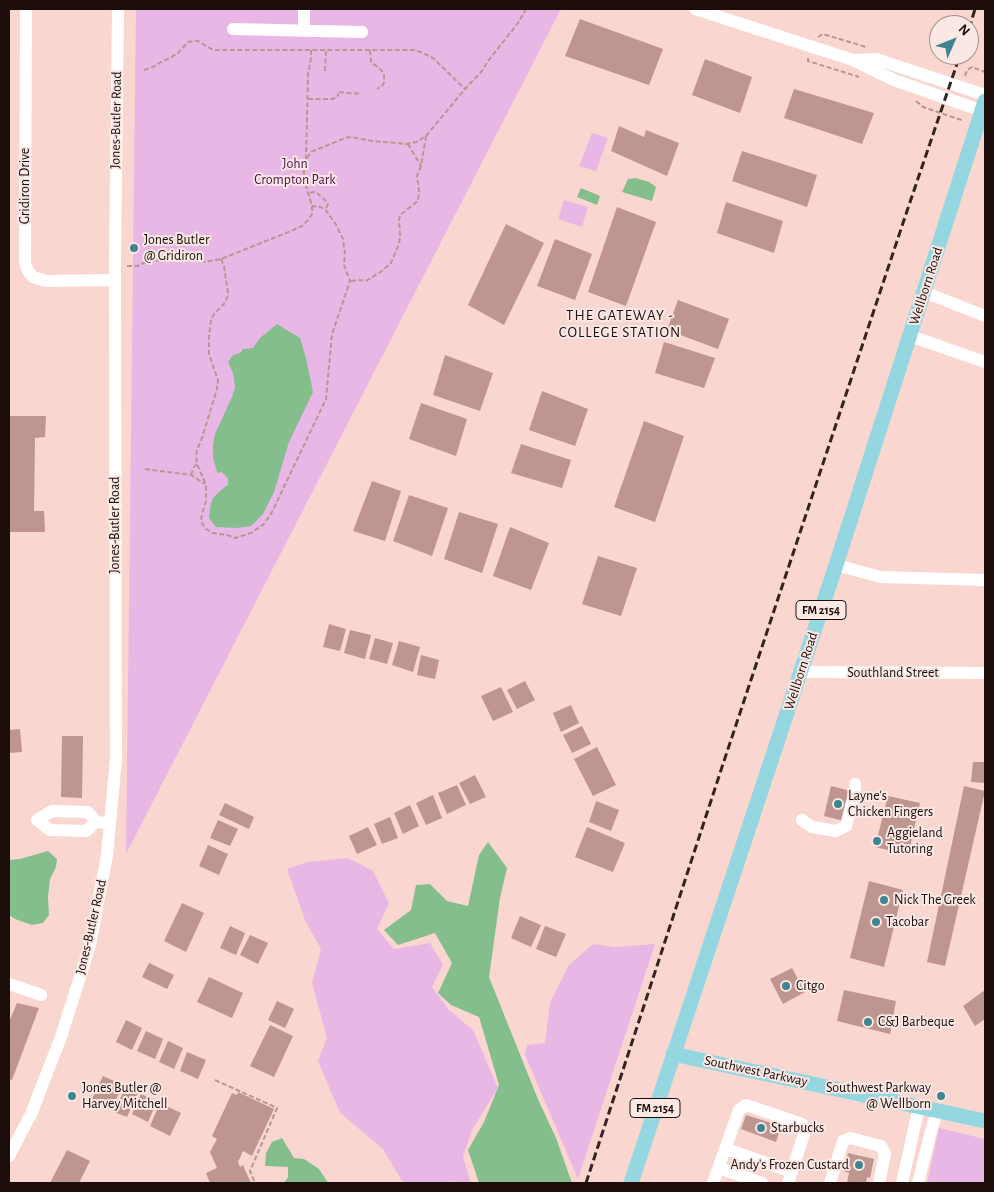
<!DOCTYPE html>
<style>
body{margin:0}
#map{position:relative;width:994px;height:1192px;overflow:hidden;background:#fad6d0;font-family:"Alegreya Sans",sans-serif}
canvas{display:block}
.frame{position:absolute;inset:0;border:10px solid #1c0d0b;pointer-events:none}
.north{position:absolute;left:929px;top:15px;width:50px;height:50px;box-sizing:border-box;background:#fae8e5;border:1px solid #a1908e;border-radius:50%;rotate:46deg;font-size:14px;font-weight:700;line-height:20px;text-align:center;color:#1c0d0b}
.north::after{content:'';display:block;margin:auto;width:18px;height:22px;background:#3f8590;clip-path:polygon(50% 0,100% 100%,50% 72%,0 100%)}
</style>
<div id="map">
<canvas width="994" height="1192"></canvas>
<div class="frame"></div>
<div class="north">N</div>
</div>
<script>
const c = document.querySelector('canvas').getContext('2d');
c.lineJoin = 'round';
function paint(path, color) { c.fillStyle = color; c.fill(path, 'evenodd'); }
const poly = rows => new Path2D(rows.map(r => 'M' + r).join(''));
function strokePath(path, color, width, dash) { c.strokeStyle = color; c.lineWidth = width; c.lineCap = dash ? 'butt' : 'round'; c.setLineDash(dash || []); c.stroke(path); }
function write(font, color, halo, rows, align = 'center') {
  c.font = font + ' "Alegreya Sans",sans-serif'; c.lineWidth = 4; c.setLineDash([]); c.textBaseline = 'middle'; c.strokeStyle = halo; c.fillStyle = color; for (const [text, x, y, turn = 0] of rows) {
    c.save(); c.translate(x, y); c.rotate((+turn || 0) * Math.PI / 180); c.textAlign = isNaN(turn) ? turn : align; if (halo) c.strokeText(text, 0, 0); c.fillText(text, 0, 0); c.restore();
  }
}
const green = poly([
 [136,9,561,9,126,854],
 [592,133,608,138,596,171,579,166],
 [564,200,588,207,582,227,558,219],
 [348,858,373,871,389,903,377,929,394,949,430,943,443,965,432,987,449,1010,473,1030,498,1088,472,1130,463,1157,471,1183,455,1183,452,1181,444,1183,407,1183,402,1181,383,1149,340,1113,318,1061,327,1038,312,983,321,949,305,920,287,869,308,862],
 [593,944,615,947,655,944,578,1179,525,1055,527,1045,545,1043,550,1003,569,965],
 [939,1128,985,1139,985,1183,927,1183]
]);
const water = poly([
 [636,178,649,182,656,187,652,201,622,192,628,179],
 [581,188,600,196,597,205,577,197],
 [277,324,300,338,306,358,313,392,289,442,274,492,263,514,251,526,237,528,216,527,209,518,210,507,213,498,220,491,228,485,228,479,224,474,221,472,218,473,217,472,213,458,213,444,215,434,232,397,235,387,233,373,228,362,233,355,240,353,243,349,253,348,260,338],
 [488,842,507,868,500,898,489,977,537,1097,556,1138,572,1183,479,1183,468,1150,484,1122,499,1085,479,1017,451,1005,438,993,452,963,435,933,398,945,384,930,411,910,416,885,430,884,447,901,468,906,479,855],
 [48,851,57,859,56,867,50,879,48,897,49,915,43,923,32,925,15,919,9,915,9,860,20,859],
 [282,1138,294,1158,304,1159,319,1169,327,1181,327,1183,284,1183,288,1177,288,1167,265,1166,266,1153,272,1142]
]);
const building = poly([
 [580,19,663,49,649,85,565,56],
 [705,59,752,77,740,113,692,95],
 [794,89,874,113,862,144,784,118],
 [619,126,644,137,646,130,679,143,667,176,611,151],
 [742,151,817,175,807,207,732,181],
 [726,202,783,221,774,253,717,233],
 [617,207,656,222,626,306,588,292],
 [506,224,544,243,504,325,468,305],
 [555,239,592,254,575,300,537,286],
 [678,300,729,319,718,349,667,330],
 [664,342,715,358,704,388,655,373],
 [445,355,493,373,480,411,433,395],
 [542,391,588,409,575,446,529,430],
 [421,403,467,419,456,456,409,439],
 [9,416,46,416,45,437,35,438,34,511,44,511,45,532,9,532],
 [644,421,684,436,655,522,614,507],
 [521,444,571,460,562,488,511,473],
 [372,481,401,491,385,541,353,531],
 [409,495,448,508,432,556,393,541],
 [459,512,498,524,482,573,444,559],
 [510,527,549,543,531,590,493,576],
 [598,556,637,568,621,616,582,604],
 [329,624,346,629,340,651,323,647],
 [350,630,371,635,365,659,344,653],
 [375,638,393,643,387,664,369,659],
 [399,641,420,647,413,672,392,665],
 [421,655,439,660,435,679,417,675],
 [525,681,535,700,517,709,507,690],
 [501,687,513,712,493,721,481,696],
 [571,705,579,723,561,732,553,713],
 [582,726,591,744,572,753,563,735],
 [20,729,22,752,9,753,9,730],
 [62,736,83,736,82,798,61,797],
 [597,747,616,785,593,796,574,759],
 [973,762,985,762,985,783,971,782],
 [475,775,486,797,470,804,459,783],
 [457,785,466,805,447,814,438,793],
 [831,786,851,791,844,821,824,816],
 [964,786,985,791,945,966,927,962],
 [433,795,442,818,426,825,416,803],
 [888,796,920,803,908,855,875,847],
 [596,801,619,810,611,831,589,822],
 [225,803,254,817,249,829,219,815],
 [410,805,419,826,403,834,394,813],
 [390,817,398,838,382,844,374,824],
 [218,820,238,829,230,846,210,838],
 [368,827,377,845,357,854,349,836],
 [587,827,625,843,613,872,575,857],
 [208,845,228,854,219,875,199,866],
 [869,881,903,890,884,967,850,958],
 [182,903,204,913,186,952,164,941],
 [520,916,541,925,531,947,511,938],
 [230,926,245,933,236,955,220,948],
 [545,926,566,934,556,957,536,949],
 [250,935,268,943,258,964,240,955],
 [149,963,174,975,167,989,142,977],
 [792,968,805,992,783,1004,770,979],
 [209,977,243,993,232,1018,197,1002],
 [844,990,896,1001,890,1034,837,1021],
 [985,990,985,1019,975,1026,963,1006],
 [277,1001,294,1009,285,1028,268,1020],
 [17,1003,39,1008,12,1080,9,1079,9,1022],
 [126,1020,142,1028,132,1050,116,1042],
 [270,1025,293,1036,274,1077,250,1066],
 [146,1031,163,1039,155,1059,137,1051],
 [168,1041,183,1048,174,1069,159,1062],
 [187,1052,206,1060,198,1079,180,1071],
 [103,1076,123,1085,112,1108,92,1099],
 [126,1086,138,1092,127,1117,114,1112],
 [238,1092,274,1109,252,1156,243,1151,238,1162,240,1167,243,1165,251,1183,210,1183,206,1173,217,1168,210,1152,217,1139,212,1136,232,1093,237,1095],
 [141,1094,157,1101,148,1122,132,1114],
 [160,1103,181,1113,170,1136,150,1126],
 [746,1115,781,1126,776,1142,741,1129],
 [67,1150,90,1161,79,1183,50,1183],
 [848,1153,874,1159,870,1178,867,1177,866,1183,847,1183,849,1173,843,1171]
]);
const path = poly([
 [818,37,823,34,866,47],
 [370,50,371,62,380,69,384,74,384,82,383,85,377,89],
 [808,58,808,61,859,77],
 [144,70,153,67,161,62,170,58,178,53,188,42,194,41,198,41,213,50,414,50,421,52,433,58,465,89],
 [325,71,326,50],
 [965,76,967,70,972,67,985,72],
 [339,92,361,94],
 [308,99,333,99,338,96,338,93],
 [916,101,923,107,964,121],
 [408,144,421,166],
 [307,158,311,152,345,138,351,137,372,141,407,144,416,142,426,136,465,89,482,71,488,61,518,23,526,9],
 [310,193,314,192,316,192,327,202,328,205,325,209],
 [221,259,224,266,228,293,227,298,224,304,214,314,211,320,209,336,209,354,218,380,217,389,202,438,197,450,196,456,197,464,204,480,206,485,206,501,202,514,201,521,203,525,206,529,213,533,227,535,235,538,251,533,264,524,272,512,326,399,332,334,350,281,344,265,345,254,343,239,335,223,325,209,320,207,312,206],
 [127,266,137,266,146,262,178,258,195,258,205,262,221,259,291,231,302,226,308,220,312,214,312,206,304,179,304,171,306,159,308,75,311,58,311,48],
 [351,281,360,280,366,281,382,271,391,263,399,244,400,236,399,220,400,215,418,201,419,191,417,176,421,166,426,136],
 [145,469,191,475,205,484],
 [191,475,194,467,197,464],
 [215,1080,277,1108,250,1171,255,1183]
]);
const minor = poly([
 [26,9,25,263,28,271,33,277,46,281,115,280],
 [304,9,304,30],
 [695,9,853,60,894,80,985,112],
 [233,29,362,32],
 [854,60,876,59,985,95],
 [924,292,985,316],
 [910,336,985,362],
 [836,565,881,577,985,580],
 [801,672,985,673],
 [802,820,812,827,836,831,846,826,855,790,855,784],
 [96,822,86,831,50,830,37,820,52,811,88,812,96,822,110,823],
 [9,984,41,995],
 [726,1149,792,1172],
 [9,1156,32,1112,62,1034,90,945,107,855,116,759,115,266,118,9],
 [719,1168,762,1183],
 [713,1183,739,1110,746,1105,802,1124,805,1131,788,1183],
 [830,1183,843,1141,850,1138,881,1146,885,1154,879,1183],
 [902,1183,919,1107],
 [918,1183,930,1135,937,1111]
]);
const major = poly([
 [673,1054,985,1121],
 [631,1183,836,565,985,101]
]);
const rail = poly([
 [969,29,975,9],
 [586,1183,723,764,907,211,960,55]
]);
const markers = [
 [134,248,5,"#3f8590"],
 [838,804,5,"#3f8590"],
 [877,841,5,"#3f8590"],
 [884,900,5,"#3f8590"],
 [876,922,5,"#3f8590"],
 [786,986,5,"#3f8590"],
 [868,1022,5,"#3f8590"],
 [72,1096,5,"#3f8590"],
 [941,1096,5,"#3f8590"],
 [761,1128,5,"#3f8590"],
 [859,1165,5,"#3f8590"]
];
const shields = [
 [821,610,50],
 [655,1108,50]
];
const shieldNames = [
 ["FM 2154",821,610],
 ["FM 2154",655,1108]
];
const streetNames = [
 ["Jones-Butler Road",116,120,-89],
 ["Gridiron Drive",25,186,-90],
 ["Wellborn Road",926,286,-72],
 ["Jones-Butler Road",115,525,-90],
 ["Wellborn Road",801,671,-72],
 ["Southland Street",893,673],
 ["Jones-Butler Road",91,927,-77],
 ["Southwest Parkway",756,1071,12]
];
const parkNames = [
 ["John",295,164],
 ["Crompton Park",295,180]
];
const poiNames = [
 ["Jones Butler",144,240],
 ["@ Gridiron",144,256],
 ["Layne's",848,796],
 ["Chicken Fingers",848,812],
 ["Aggieland",887,833],
 ["Tutoring",887,849],
 ["Nick The Greek",894,900],
 ["Tacobar",886,922],
 ["Citgo",796,986],
 ["C&J Barbeque",878,1022],
 ["Jones Butler @",82,1088],
 ["Harvey Mitchell",82,1104],
 ["Southwest Parkway",931,1088,"right"],
 ["@ Wellborn",931,1104,"right"],
 ["Starbucks",771,1128],
 ["Andy's Frozen Custard",849,1165,"right"]
];
const neighbourhoodNames = [
 ["THE GATEWAY -",620,315],
 ["COLLEGE STATION",620,332]
];
paint(green, '#e9b7e6');
paint(water, '#84be8c');
paint(building, '#bf958f');
strokePath(path, '#b69893', 2, [5, 2.5]);
strokePath(minor, '#fff', 12);
strokePath(major, '#95d7e1', 15);
strokePath(rail, '#342320', 3, [8, 4]);
for (const [x, y, r, color] of markers) { const dot = new Path2D(); dot.arc(x, y, r, 0, 2 * Math.PI); c.fillStyle = color; c.fill(dot); strokePath(dot, '#fae8e5', 2); }
for (const [x, y, w] of shields) { const box = new Path2D(); box.roundRect(x - w / 2, y - 9.5, w, 19, 4); c.fillStyle = '#fae8e5'; c.fill(box); strokePath(box, '#1c0d0b', 1); }
write('bold 12px', '#1c0d0b', null, shieldNames);
write('14px', '#1c0d0b', '#fae8e5', streetNames);
write('14px', '#4d0c4c', '#fae8e5', parkNames);
write('14px', '#1c0d0b', '#fae8e5', poiNames, 'left');
c.letterSpacing = '1px';
write('15px', '#1c0d0b', '#fae8e5', neighbourhoodNames);
c.letterSpacing = '0px';
</script>
